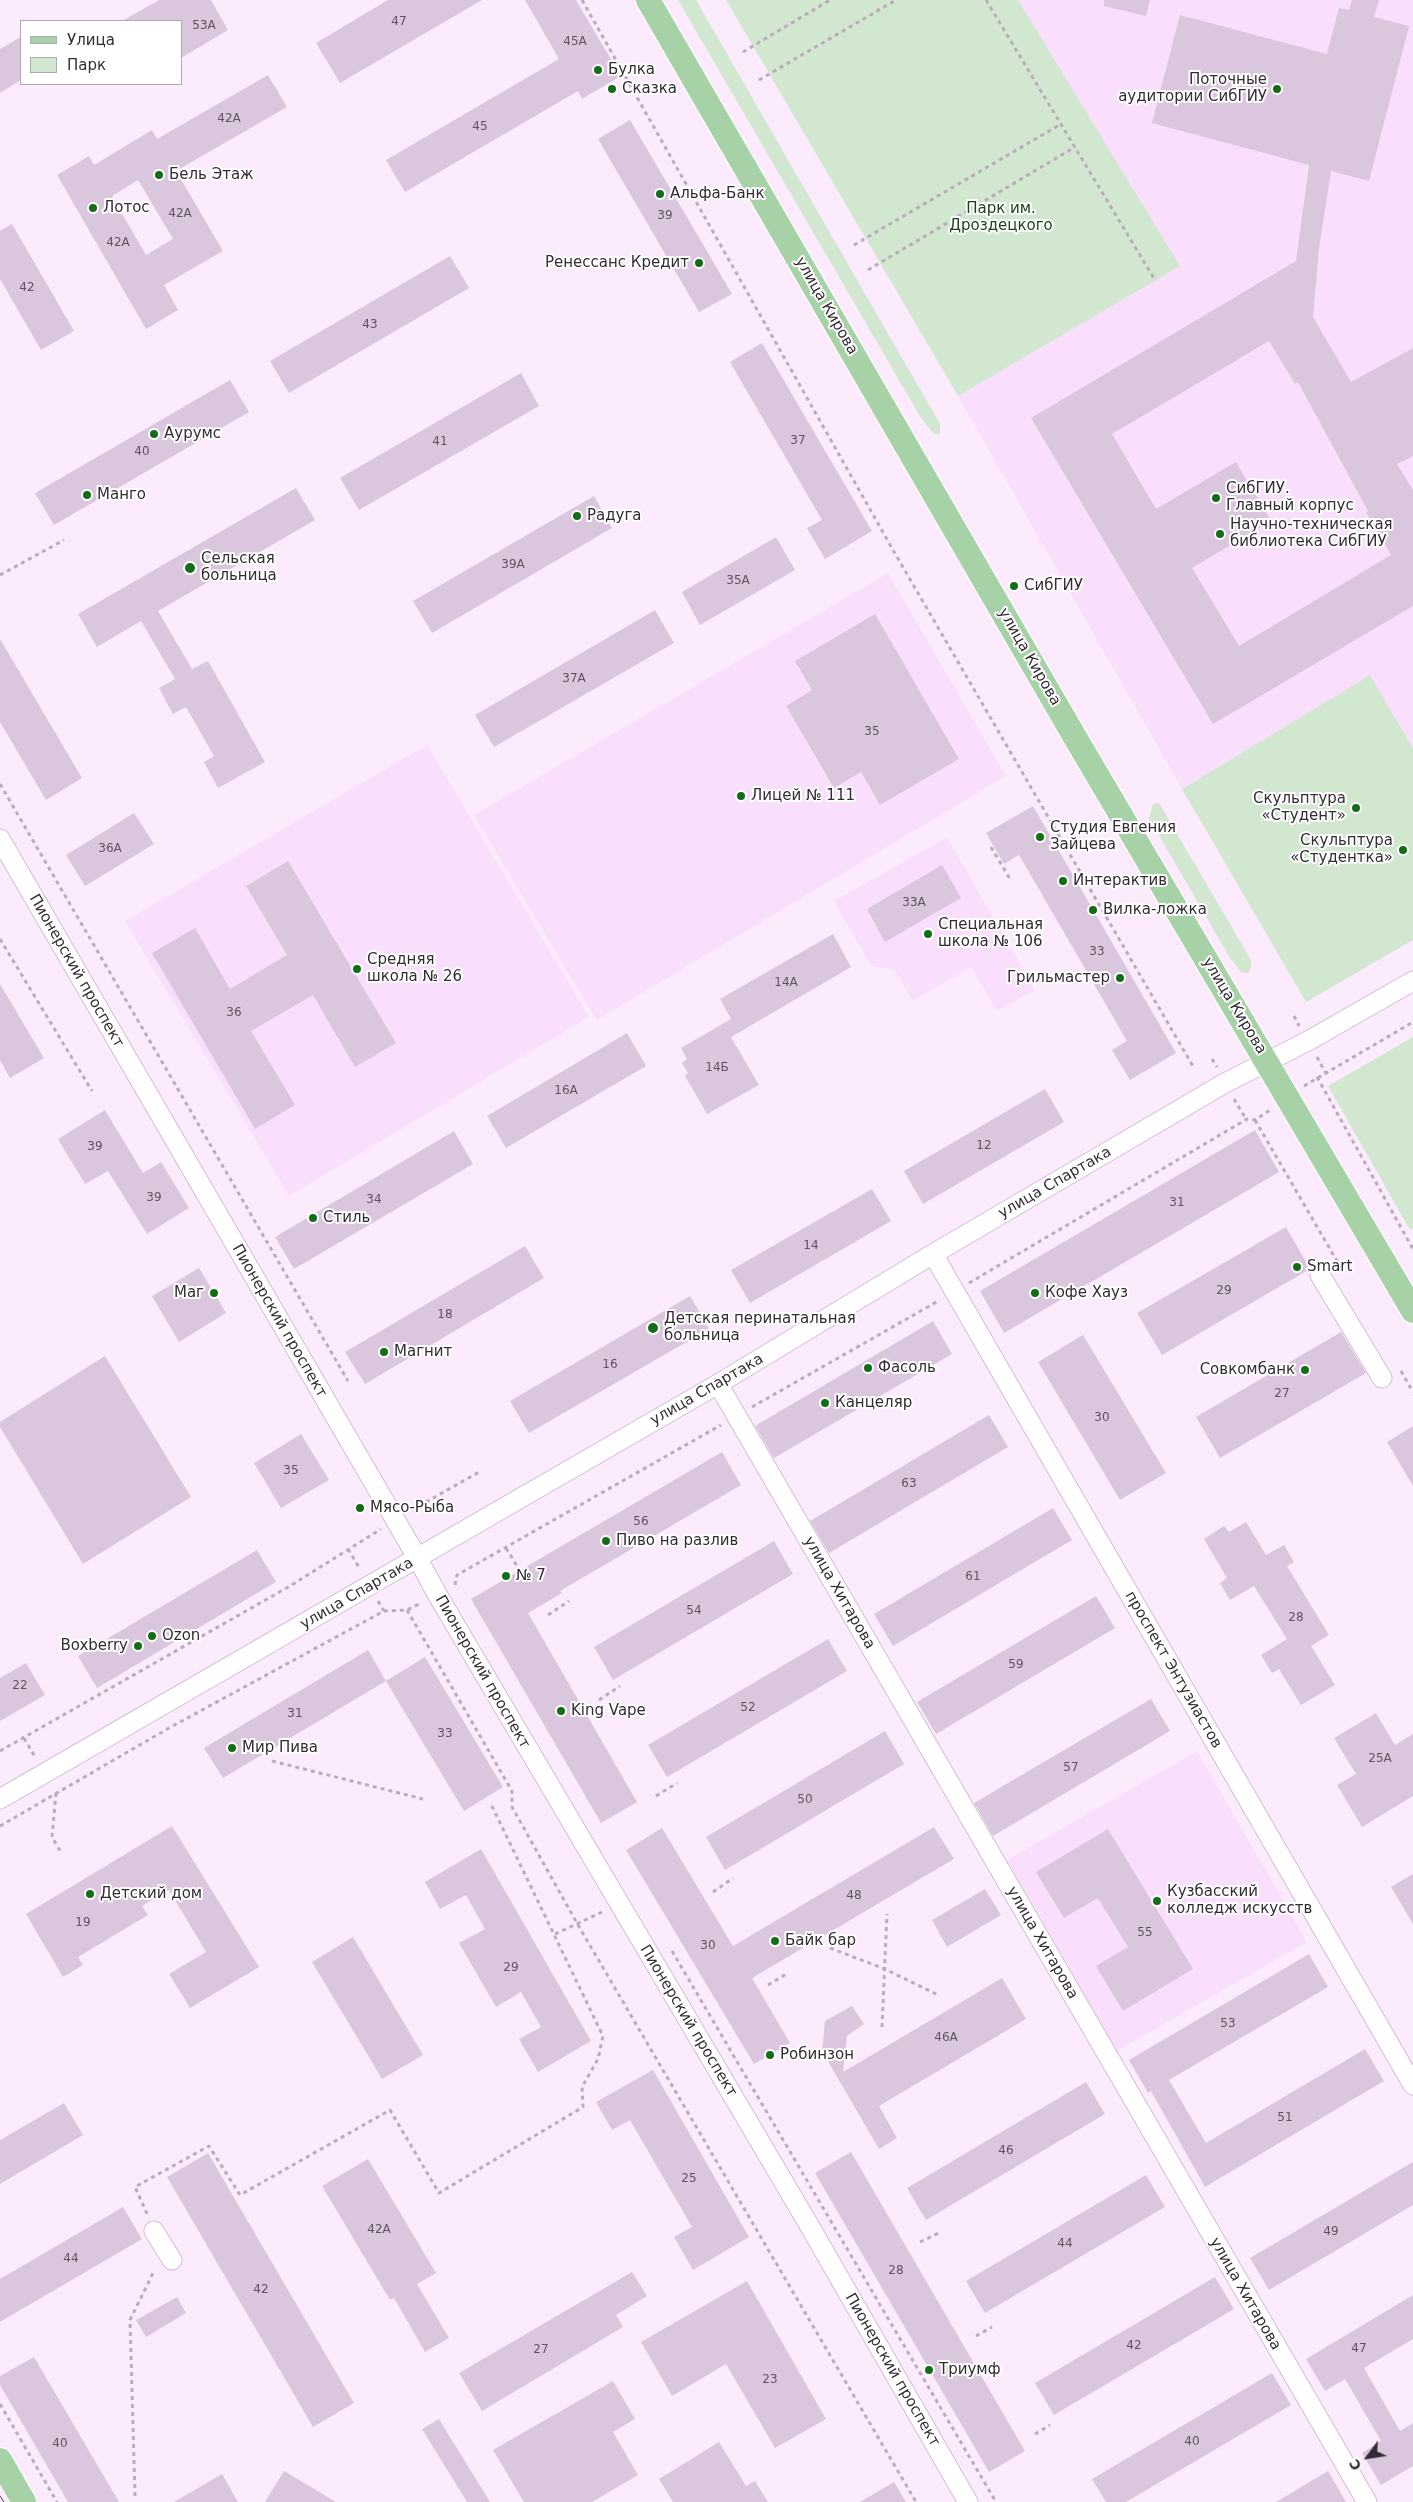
<!DOCTYPE html>
<meta charset="utf-8">
<style>
body{margin:0}
#map{position:relative;width:1413px;height:2502px;overflow:hidden;background:#fcebfd;font-family:"DejaVu Sans",sans-serif}
canvas{display:block}
.legend{position:absolute;left:20px;top:20px;width:162px;height:65px;box-sizing:border-box;background:#fff;border:1px solid #aeabae;margin:0;padding:6px 9px;list-style:none;font-size:15px;color:#342c34}
.legend li{display:flex;align-items:center;gap:10px;height:25px}
.legend b{width:25px;border:1px solid #aeabae}
.north{position:absolute;left:1343px;top:2432px;width:50px;height:50px;-webkit-text-stroke:4px #fff;paint-order:stroke;rotate:239deg;font-size:14px;font-weight:700;line-height:20px;text-align:center;color:#342c34}
.north::after{content:'';display:block;margin:auto;width:18px;height:22px;background:#342c34;clip-path:polygon(50% 0,100% 100%,50% 72%,0 100%)}
</style>
<div id="map">
<canvas width="1413" height="2502"></canvas>
<ul class="legend">
<li><b style="height:6px;background:#a7d1a6"></b>Улица</li>
<li><b style="height:14px;background:#d2e7d0"></b>Парк</li>
</ul>
<div class="north">С</div>
</div>
<script>
const c = document.querySelector('canvas').getContext('2d');
c.lineJoin = 'round';
function paint(path, color) { c.fillStyle = color; c.fill(path, 'evenodd'); }
const poly = rows => new Path2D(rows.map(r => 'M' + r).join(''));
function strokePath(path, color, width, dash) { c.strokeStyle = color; c.lineWidth = width; c.lineCap = dash ? 'butt' : 'round'; c.setLineDash(dash || []); c.stroke(path); }
function write(font, color, halo, rows, align = 'center') {
  c.font = font + ' "DejaVu Sans",sans-serif'; c.lineWidth = 4; c.setLineDash([]); c.textBaseline = 'middle'; c.strokeStyle = halo; c.fillStyle = color; for (const [text, x, y, turn = 0] of rows) {
    c.save(); c.translate(x, y); c.rotate((+turn || 0) * Math.PI / 180); c.textAlign = isNaN(turn) ? turn : align; if (halo) c.strokeText(text, 0, 0); c.fillText(text, 0, 0); c.restore();
  }
}
const built = poly([
 [1018,0,1413,0,1413,748,1370,675,1182,789,958,396,1179,266],
 [888,573,1006,776,597,1020,474,815],
 [427,745,589,1017,289,1196,125,921],
 [947,837,1035,990,997,1011,971,967,912,1001,895,970,871,966,834,901],
 [1197,1751,1307,1942,1117,2051,1007,1860]
]);
const green = poly([
 [678,0,696,0,940,424,940,434,934,434,921,418],
 [726,0,1018,0,1180,266,958,396],
 [1370,675,1413,748,1413,940,1306,1002,1182,789],
 [1159,803,1251,960,1251,967,1248,973,1241,972,1230,958,1149,818,1153,804],
 [1413,1037,1413,1228,1410,1230,1328,1086]
]);
const building = poly([
 [159,0,211,0,228,30,181,58,181,21,122,21],
 [388,0,482,0,340,83,316,43],
 [525,0,576,0,621,76,582,99,578,91,405,192,386,160,559,59],
 [1104,0,1150,0,1146,16,1104,6],
 [1352,0,1379,0,1374,17,1409,26,1369,181,1331,171,1319,248,1313,317,1351,382,1413,348,1413,456,1397,464,1413,490,1413,606,1213,724,1031,418,1296,261,1309,165,1152,123,1180,15,1327,54,1339,8,1349,10],
 [1269,341,1295,384,1298,382,1368,511,1366,512,1391,555,1239,646,1192,568,1271,521,1236,462,1156,509,1112,434],
 [21,37,21,80,0,93,0,49],
 [268,75,287,107,176,171,223,251,164,285,178,310,146,329,57,175,89,156,94,165,152,130,157,139],
 [138,180,173,239,146,255,112,196],
 [630,120,732,294,699,312,598,139],
 [12,224,74,331,41,350,0,279,0,231],
 [450,256,469,288,289,393,270,361],
 [762,343,872,531,825,559,807,528,822,520,730,362],
 [521,373,539,406,359,510,340,478],
 [230,380,249,412,54,525,35,493],
 [296,488,315,520,158,611,192,669,208,661,265,762,218,788,204,762,214,756,186,707,173,714,159,688,175,679,141,621,97,647,78,614],
 [594,496,612,528,432,633,413,601],
 [776,537,795,570,700,625,682,592],
 [655,610,674,643,494,747,475,715],
 [875,614,959,759,880,805,861,772,834,788,786,706,812,690,795,661],
 [0,639,82,778,46,800,0,722],
 [1033,806,1176,1053,1130,1080,1112,1050,1127,1041,1019,855,1004,864,986,833],
 [134,813,154,844,85,886,66,855],
 [288,861,396,1043,355,1067,313,995,251,1031,295,1105,255,1129,152,953,195,928,230,989,287,955,246,886],
 [942,865,961,898,885,942,867,909],
 [833,934,851,967,731,1037,759,1085,707,1114,685,1076,688,1073,682,1063,687,1059,681,1048,731,1019,720,999],
 [0,984,44,1058,10,1078,0,1060],
 [627,1033,646,1066,506,1148,487,1116],
 [1045,1089,1064,1122,923,1204,904,1171],
 [105,1110,143,1173,161,1162,189,1208,147,1234,108,1171,85,1184,58,1139],
 [1255,1130,1279,1172,1004,1333,980,1291],
 [454,1131,473,1164,294,1269,275,1237],
 [872,1189,891,1221,750,1303,731,1270],
 [1286,1227,1310,1269,1162,1355,1137,1313],
 [525,1246,544,1278,365,1384,345,1352],
 [199,1268,226,1313,179,1342,152,1296],
 [690,1296,709,1329,529,1433,510,1401],
 [933,1321,952,1354,774,1458,755,1426],
 [1341,1332,1366,1373,1220,1458,1196,1417],
 [1083,1335,1166,1473,1120,1500,1038,1362],
 [105,1356,191,1497,83,1564,0,1427,0,1422],
 [989,1415,1008,1447,829,1553,810,1521],
 [1413,1426,1413,1486,1387,1442],
 [301,1434,329,1480,281,1508,254,1463],
 [722,1452,741,1485,560,1591,562,1593,528,1613,637,1802,601,1823,471,1599],
 [1053,1508,1072,1540,893,1646,874,1614],
 [1246,1522,1266,1555,1284,1545,1294,1562,1287,1566,1329,1635,1311,1646,1335,1685,1301,1705,1279,1669,1272,1673,1261,1655,1287,1639,1254,1586,1230,1600,1220,1583,1227,1578,1204,1539,1224,1526,1229,1532],
 [774,1541,793,1574,613,1680,594,1647],
 [257,1550,276,1582,97,1688,78,1656],
 [1096,1596,1115,1628,936,1734,917,1702],
 [828,1639,847,1671,667,1777,648,1745],
 [368,1650,386,1681,223,1778,204,1748],
 [425,1657,503,1787,464,1811,386,1681],
 [26,1663,45,1695,0,1721,0,1678],
 [1151,1699,1170,1731,993,1836,974,1803],
 [1376,1713,1395,1745,1413,1734,1413,1796,1362,1827,1337,1785,1356,1774,1334,1738],
 [885,1731,904,1764,725,1870,706,1837],
 [172,1826,259,1967,190,2008,169,1974,206,1952,169,1890,142,1906,148,1915,78,1957,83,1965,63,1977,26,1914],
 [934,1827,954,1859,752,1978,790,2043,754,2064,626,1850,662,1828,733,1946],
 [1108,1829,1193,1969,1123,2011,1096,1966,1128,1947,1098,1898,1064,1918,1036,1872],
 [481,1849,591,2041,538,2072,519,2039,541,2027,521,1992,496,2007,459,1943,485,1929,466,1895,440,1909,425,1882],
 [1413,1874,1413,1924,1391,1887],
 [985,1889,1001,1915,947,1947,932,1920],
 [353,1937,423,2055,382,2079,312,1962],
 [1309,1954,1328,1987,1169,2080,1206,2143,1365,2049,1384,2081,1205,2187,1151,2091,1148,2093,1129,2060],
 [1002,1978,1026,2019,879,2106,897,2138,879,2149,822,2051,825,2021,852,2006,864,2024,847,2036,843,2072],
 [653,2070,749,2237,693,2270,674,2237,692,2227,630,2120,612,2130,596,2102],
 [1086,2082,1105,2114,926,2220,907,2188],
 [64,2103,83,2135,0,2184,0,2140],
 [851,2152,1025,2451,989,2472,815,2173],
 [208,2153,354,2403,313,2427,167,2177],
 [368,2159,436,2273,417,2284,449,2338,425,2352,394,2298,390,2300,322,2186],
 [1413,2162,1413,2205,1269,2290,1250,2258],
 [1146,2175,1165,2207,985,2313,966,2281],
 [123,2207,142,2239,0,2322,0,2279],
 [632,2272,647,2296,616,2315,623,2327,482,2411,459,2373],
 [1215,2277,1234,2309,1054,2415,1035,2383],
 [747,2281,826,2419,775,2448,726,2364,672,2396,641,2342],
 [1413,2295,1413,2339,1364,2368,1400,2431,1413,2423,1413,2466,1381,2485,1362,2453,1381,2441,1345,2379,1325,2391,1306,2359],
 [177,2297,186,2313,146,2337,136,2320],
 [34,2357,119,2502,68,2502,0,2385,0,2376],
 [1272,2373,1291,2405,1126,2502,1106,2502,1092,2479],
 [613,2381,635,2419,613,2432,638,2475,592,2502,524,2502,493,2450],
 [439,2419,490,2502,467,2502,422,2429],
 [719,2442,746,2486,755,2481,768,2502,673,2502,659,2479],
 [284,2471,336,2502,265,2502],
 [1328,2471,1346,2502,1276,2502],
 [222,2474,238,2502,174,2502],
 [894,2482,906,2502,860,2502]
]);
const path = poly([
 [582,0,893,550,1194,1068],
 [986,0,1155,280],
 [743,52,830,0],
 [759,80,896,0],
 [854,245,1061,124],
 [868,270,1075,147],
 [0,575,64,540],
 [0,784,348,1381],
 [991,847,1010,879],
 [0,939,92,1091],
 [1294,1016,1299,1026],
 [1317,1057,1325,1072],
 [1212,1059,1217,1067],
 [1317,1077,1413,1249],
 [1304,1086,1413,1022],
 [1234,1099,1246,1119],
 [1255,1120,1341,1268],
 [969,1283,1247,1119,1255,1120,1270,1110],
 [1401,1371,1413,1392],
 [752,1407,940,1300],
 [412,1510,481,1471],
 [506,1548,520,1571],
 [348,1549,360,1569],
 [455,1585,457,1575,721,1425],
 [378,1601,384,1611],
 [407,1610,512,1791,512,1807,578,1925,916,2502],
 [548,1615,569,1601],
 [599,1700,620,1686],
 [24,1738,35,1757],
 [0,1751,290,1586,381,1529],
 [272,1761,423,1799],
 [56,1793,52,1837,62,1854],
 [656,1796,677,1783],
 [0,1826,169,1728,384,1611,407,1610,421,1603],
 [713,1892,733,1878],
 [555,1934,602,1912],
 [830,1948,885,1969,938,1995],
 [672,1951,996,2502],
 [768,1985,788,1973],
 [882,2027,887,1914],
 [147,2214,135,2187,209,2146,240,2195,390,2110,439,2193,583,2107,582,2087,598,2059,603,2036,491,1804],
 [920,2242,939,2233],
 [976,2336,992,2327],
 [0,2404,57,2502],
 [1035,2434,1050,2425],
 [135,2496,130,2320,154,2271]
]);
const minor = poly([
 [0,839,418,1559,437,1594,809,2225,968,2502],
 [933,1254,1413,2085],
 [1320,1275,1382,1378],
 [718,1384,1367,2502],
 [0,1799,718,1384,933,1254,1225,1083,1308,1041,1413,981],
 [154,2231,172,2260]
]);
const major = poly([
 [648,0,1076,739,1413,1311],
 [0,2460,24,2502]
]);
const tram = poly([
 [0,2496,4,2502]
]);
const markers = [
 [598,70,5,"#136d17"],
 [612,89,5,"#136d17"],
 [1277,89,5,"#136d17"],
 [159,175,5,"#136d17"],
 [660,194,5,"#136d17"],
 [93,208,5,"#136d17"],
 [699,263,5,"#136d17"],
 [154,434,5,"#136d17"],
 [87,495,5,"#136d17"],
 [1216,498,5,"#136d17"],
 [577,516,5,"#136d17"],
 [1220,534,5,"#136d17"],
 [190,568,6,"#136d17"],
 [1014,586,5,"#136d17"],
 [741,796,5,"#136d17"],
 [1356,808,5,"#136d17"],
 [1040,837,5,"#136d17"],
 [1403,850,5,"#136d17"],
 [1063,881,5,"#136d17"],
 [1093,910,5,"#136d17"],
 [928,934,5,"#136d17"],
 [357,969,5,"#136d17"],
 [1120,978,5,"#136d17"],
 [313,1218,5,"#136d17"],
 [1297,1267,5,"#136d17"],
 [214,1293,5,"#136d17"],
 [1035,1293,5,"#136d17"],
 [653,1328,6,"#136d17"],
 [384,1352,5,"#136d17"],
 [868,1368,5,"#136d17"],
 [1305,1370,5,"#136d17"],
 [825,1403,5,"#136d17"],
 [360,1508,5,"#136d17"],
 [606,1541,5,"#136d17"],
 [506,1576,5,"#136d17"],
 [152,1636,5,"#136d17"],
 [138,1646,5,"#136d17"],
 [561,1711,5,"#136d17"],
 [232,1748,5,"#136d17"],
 [90,1894,5,"#136d17"],
 [1157,1901,5,"#136d17"],
 [775,1941,5,"#136d17"],
 [770,2055,5,"#136d17"],
 [929,2370,5,"#136d17"]
];
const numberNames = [
 ["47",399,22],
 ["53А",204,26],
 ["45А",575,42],
 ["42А",229,119],
 ["45",480,127],
 ["42А",180,214],
 ["39",665,216],
 ["42А",118,243],
 ["42",27,288],
 ["43",370,325],
 ["37",798,441],
 ["41",440,442],
 ["40",142,452],
 ["39А",513,565],
 ["35А",738,581],
 ["37А",574,679],
 ["35",872,732],
 ["36А",110,849],
 ["33А",914,903],
 ["33",1097,952],
 ["14А",786,983],
 ["36",234,1013],
 ["14Б",717,1068],
 ["16А",566,1091],
 ["12",984,1146],
 ["39",95,1147],
 ["39",154,1198],
 ["34",374,1200],
 ["31",1177,1203],
 ["14",811,1246],
 ["29",1224,1291],
 ["18",445,1315],
 ["16",610,1365],
 ["27",1282,1394],
 ["30",1102,1418],
 ["35",291,1471],
 ["63",909,1484],
 ["56",641,1522],
 ["61",973,1577],
 ["54",694,1611],
 ["28",1296,1618],
 ["59",1016,1665],
 ["22",20,1686],
 ["52",748,1708],
 ["31",295,1714],
 ["33",445,1734],
 ["25А",1380,1759],
 ["57",1071,1768],
 ["50",805,1800],
 ["48",854,1896],
 ["19",83,1923],
 ["55",1145,1933],
 ["30",708,1946],
 ["29",511,1968],
 ["53",1228,2024],
 ["46А",946,2038],
 ["51",1285,2118],
 ["46",1006,2151],
 ["25",689,2179],
 ["42А",379,2230],
 ["49",1331,2232],
 ["44",1065,2244],
 ["44",71,2259],
 ["28",896,2271],
 ["42",261,2290],
 ["42",1134,2346],
 ["47",1359,2349],
 ["27",541,2350],
 ["23",770,2380],
 ["40",1192,2442],
 ["40",60,2444]
];
const poiNames = [
 ["Булка",608,70],
 ["Поточные",1267,80,"right"],
 ["аудитории СибГИУ",1267,97,"right"],
 ["Сказка",622,89],
 ["Бель Этаж",169,175],
 ["Альфа-Банк",670,194],
 ["Лотос",103,208],
 ["Ренессанс Кредит",689,263,"right"],
 ["Аурумс",164,434],
 ["СибГИУ.",1226,489],
 ["Главный корпус",1226,506],
 ["Манго",97,495],
 ["Радуга",587,516],
 ["Научно-техническая",1230,525],
 ["библиотека СибГИУ",1230,542],
 ["Сельская",201,559],
 ["больница",201,576],
 ["СибГИУ",1024,586],
 ["Лицей № 111",751,796],
 ["Скульптура",1346,799,"right"],
 ["«Студент»",1346,816,"right"],
 ["Студия Евгения",1050,828],
 ["Зайцева",1050,845],
 ["Скульптура",1393,841,"right"],
 ["«Студентка»",1393,858,"right"],
 ["Интерактив",1073,881],
 ["Вилка-ложка",1103,910],
 ["Специальная",938,925],
 ["школа № 106",938,942],
 ["Средняя",367,960],
 ["школа № 26",367,977],
 ["Грильмастер",1110,978,"right"],
 ["Стиль",323,1218],
 ["Smart",1307,1267],
 ["Маг",204,1293,"right"],
 ["Кофе Хауз",1045,1293],
 ["Детская перинатальная",664,1319],
 ["больница",664,1336],
 ["Магнит",394,1352],
 ["Фасоль",878,1368],
 ["Совкомбанк",1295,1370,"right"],
 ["Канцеляр",835,1403],
 ["Мясо-Рыба",370,1508],
 ["Пиво на разлив",616,1541],
 ["№ 7",516,1576],
 ["Ozon",162,1636],
 ["Boxberry",128,1646,"right"],
 ["King Vape",571,1711],
 ["Мир Пива",242,1748],
 ["Кузбасский",1167,1892],
 ["колледж искусств",1167,1909],
 ["Детский дом",100,1894],
 ["Байк бар",785,1941],
 ["Робинзон",780,2055],
 ["Триумф",939,2370]
];
const parkNames = [
 ["Парк им.",1001,209],
 ["Дроздецкого",1001,226]
];
const streetNames = [
 ["улица Кирова",826,306,60],
 ["улица Кирова",1029,657,60],
 ["Пионерский проспект",76,971,60],
 ["улица Кирова",1234,1006,59],
 ["улица Спартака",1055,1183,-30],
 ["Пионерский проспект",279,1321,60],
 ["улица Спартака",707,1390,-30],
 ["улица Хитарова",839,1593,60],
 ["улица Спартака",357,1594,-30],
 ["проспект Энтузиастов",1173,1670,60],
 ["Пионерский проспект",482,1672,60],
 ["улица Хитарова",1042,1943,60],
 ["Пионерский проспект",688,2021,59],
 ["улица Хитарова",1245,2294,60],
 ["Пионерский проспект",892,2370,60]
];
paint(built, '#f9dffc');
paint(green, '#d2e7d0');
paint(building, '#dbc7dd');
strokePath(minor, '#d2bdd4', 21);
strokePath(major, '#fff', 26);
strokePath(path, '#baacbb', 3, [4, 4]);
strokePath(minor, '#fff', 19);
strokePath(major, '#a7d1a6', 24);
strokePath(tram, '#4f454f', 1);
for (const [x, y, r, color] of markers) { const dot = new Path2D(); dot.arc(x, y, r, 0, 2 * Math.PI); c.fillStyle = color; c.fill(dot); strokePath(dot, '#fff', 2); }
write('12px', '#5e535e', null, numberNames);
write('15px', '#342c34', '#fff', poiNames, 'left');
write('15px', '#1c441c', '#fff', parkNames);
write('15px', '#342c34', '#fff', streetNames);
</script>
